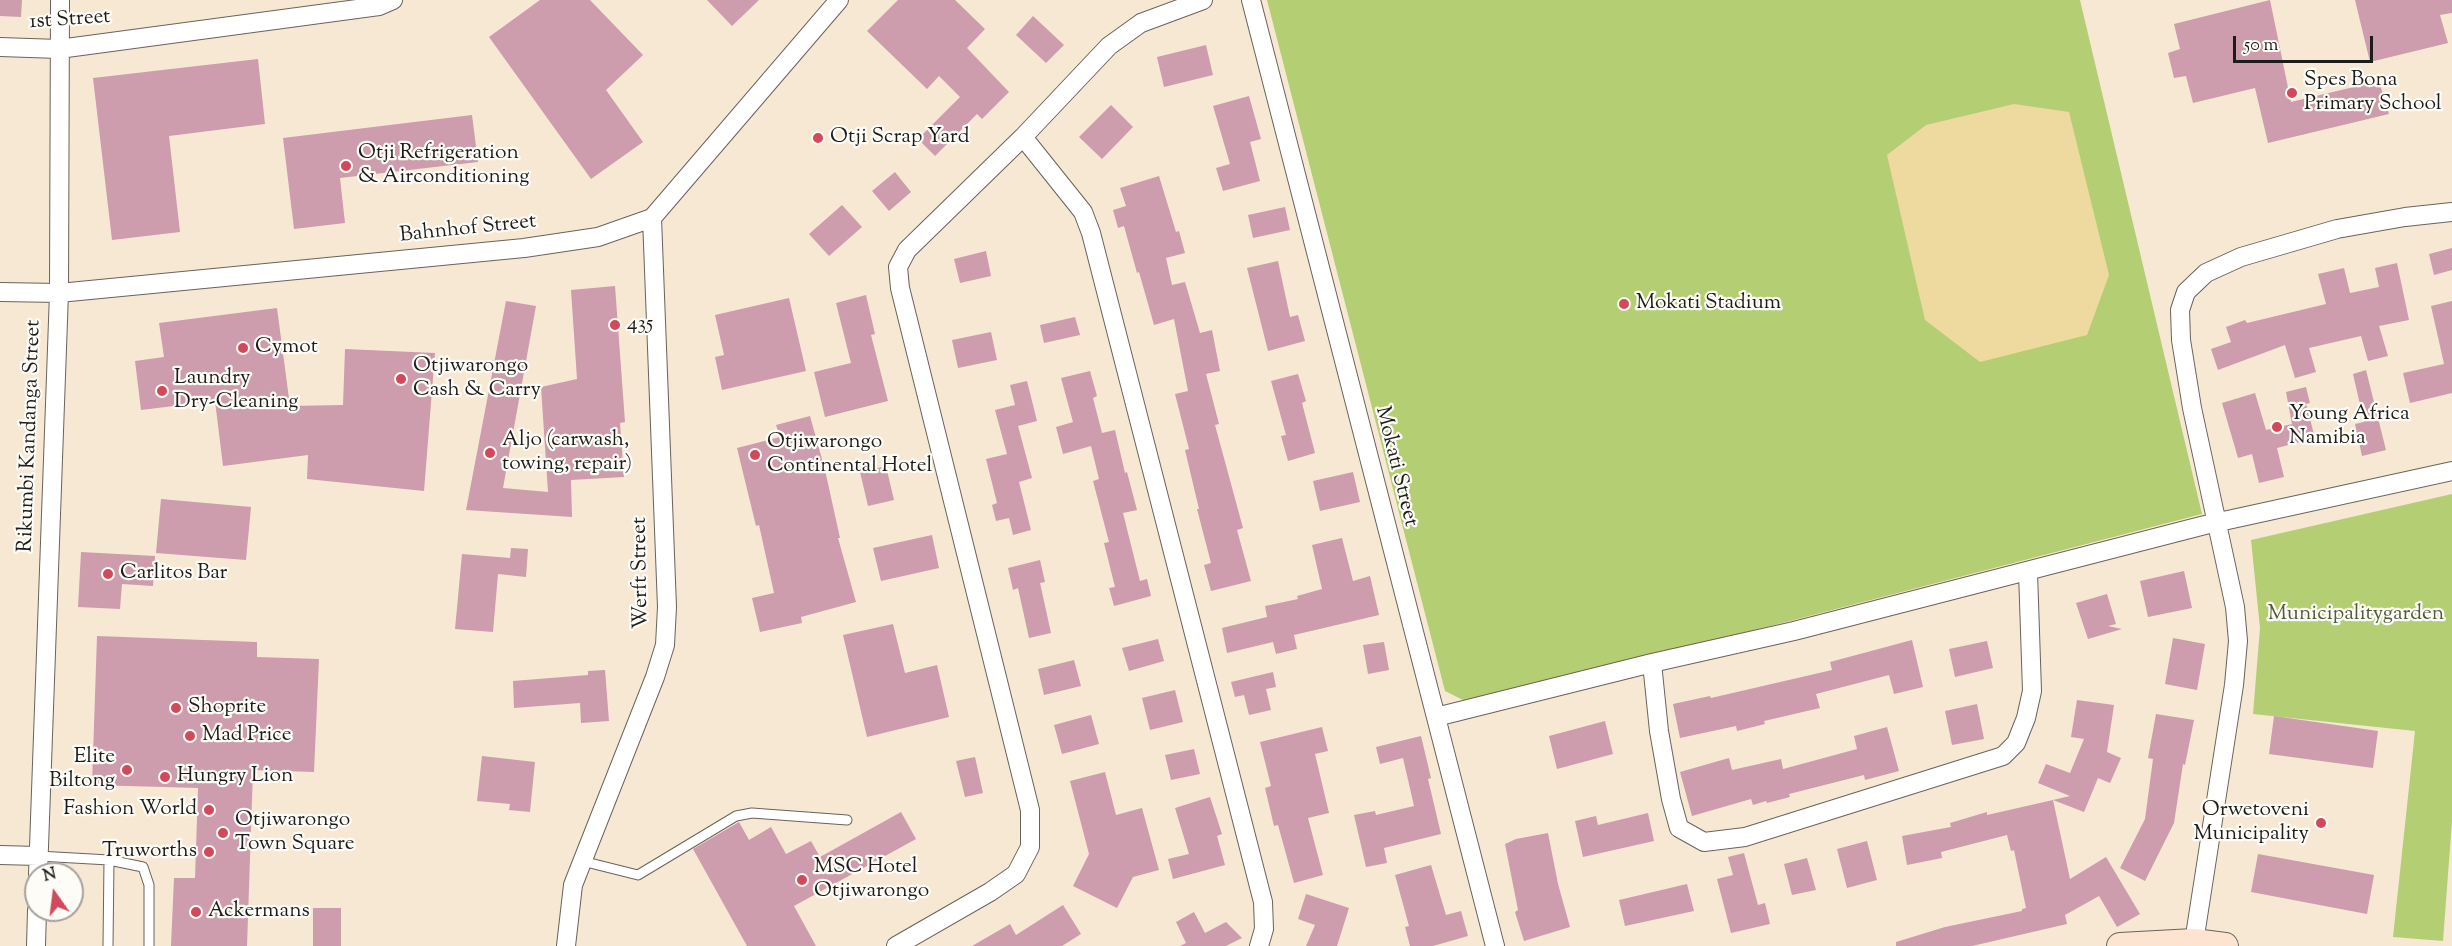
<!DOCTYPE html>
<style>
body{margin:0}
#map{position:relative;width:2452px;height:946px;overflow:hidden;background:#f7e8d4;font-family:"Sorts Mill Goudy",serif}
canvas{display:block}
.north{position:absolute;left:24px;top:862px;width:60px;height:60px;box-sizing:border-box;background:#fdfcf7;border:2px solid #a3a29f;border-radius:50%;rotate:346deg;font-size:16px;font-weight:700;line-height:24px;text-align:center;color:#1c1c1c}
.north::after{content:'';display:block;margin:auto;width:21px;height:27px;background:#d1495b;clip-path:polygon(50% 0,100% 100%,50% 72%,0 100%)}
.scale{position:absolute;left:2233px;top:36px;width:140px;height:27px;box-sizing:border-box;border:3px solid #1c1c1c;border-top:0;padding-left:8px;font-size:18px;line-height:21px;white-space:nowrap;color:#1c1c1c;-webkit-text-stroke:4px #fdfcf7;paint-order:stroke}
</style>
<div id="map">
<canvas width="2452" height="946"></canvas>
<div class="north">N</div>
<div class="scale">50 m</div>
</div>
<script>
const c = document.querySelector('canvas').getContext('2d');
c.lineJoin = 'round';
function paint(path, color) { c.fillStyle = color; c.fill(path, 'evenodd'); }
const poly = rows => new Path2D(rows.map(r => 'M' + r).join(''));
function strokePath(path, color, width, dash) { c.strokeStyle = color; c.lineWidth = width; c.lineCap = dash ? 'butt' : 'round'; c.setLineDash(dash || []); c.stroke(path); }
function write(font, color, halo, rows, align = 'center') {
  c.font = font + ' "Sorts Mill Goudy",serif'; c.lineWidth = 4.5; c.setLineDash([]); c.textBaseline = 'middle'; c.strokeStyle = halo; c.fillStyle = color; for (const [text, x, y, turn = 0] of rows) {
    c.save(); c.translate(x, y); c.rotate((+turn || 0) * Math.PI / 180); c.textAlign = isNaN(turn) ? turn : align; if (halo) c.strokeText(text, 0, 0); c.fillText(text, 0, 0); c.restore();
  }
}
const green = poly([
 [1267,0,2080,0,2202,514,1790,621,1467,702,1445,691],
 [2452,494,2452,821,2443,941,2393,937,2415,731,2253,714,2260,628,2251,540]
]);
const sand = poly([
 [2014,104,2069,112,2109,275,2087,335,1980,362,1925,320,1887,155,1926,125]
]);
const building = poly([
 [0,0,22,0,21,17,0,16],
 [540,0,590,0,643,55,606,90,643,142,591,179,489,37],
 [707,0,759,0,732,26],
 [898,0,955,0,985,29,967,48,1009,92,982,119,977,114,935,156,918,139,960,97,939,76,927,89,867,31],
 [2270,0,2291,102,2379,81,2389,114,2268,143,2255,88,2193,103,2186,76,2174,78,2168,53,2180,49,2174,24],
 [2355,0,2452,0,2452,13,2440,15,2448,43,2370,62],
 [1033,16,1064,45,1046,63,1016,35],
 [1206,45,1213,75,1164,87,1157,57],
 [258,59,265,124,169,136,180,232,112,240,93,78],
 [1249,96,1261,139,1250,142,1260,181,1223,191,1216,168,1230,164,1213,106],
 [1111,105,1133,127,1102,159,1079,137],
 [472,115,478,162,340,178,345,223,294,229,283,138],
 [895,172,911,192,889,211,872,191],
 [1159,176,1176,232,1179,231,1185,253,1166,258,1172,285,1185,282,1200,333,1212,330,1220,371,1206,374,1219,424,1215,425,1243,528,1237,530,1251,581,1211,591,1204,565,1211,563,1197,509,1199,509,1185,450,1189,449,1175,394,1188,391,1174,319,1154,325,1139,272,1137,273,1124,226,1118,228,1113,210,1126,206,1120,188],
 [842,205,862,227,829,256,809,234],
 [1285,207,1290,230,1253,238,1248,215],
 [2452,248,2452,270,2434,275,2429,254],
 [986,251,991,276,960,283,954,259],
 [1278,261,1290,317,1298,315,1305,341,1268,351,1247,268],
 [2397,263,2409,320,2379,326,2388,356,2368,361,2361,336,2309,348,2316,372,2295,378,2285,345,2218,370,2211,349,2231,342,2226,327,2245,320,2247,323,2326,304,2318,274,2344,268,2350,293,2379,287,2375,268],
 [615,286,625,422,620,423,624,477,571,480,572,517,466,510,506,301,536,306,503,488,548,492,541,387,577,379,571,290],
 [866,295,875,334,871,335,888,401,825,417,814,372,851,363,836,303],
 [789,298,806,371,722,390,715,357,724,355,715,315],
 [2452,301,2452,393,2410,403,2403,373,2444,364,2431,306],
 [277,308,290,406,343,405,345,349,435,353,424,491,307,479,308,455,223,466,215,401,141,410,135,361,164,357,159,323],
 [1075,317,1080,335,1044,343,1040,325],
 [991,332,997,360,958,368,952,340],
 [2366,370,2386,450,2362,456,2355,424,2364,422,2353,374],
 [1090,371,1097,396,1093,398,1102,433,1115,430,1125,473,1127,472,1137,510,1123,513,1140,581,1147,579,1151,596,1114,606,1109,588,1115,587,1104,543,1109,542,1093,481,1099,479,1091,446,1063,454,1056,427,1073,422,1061,378],
 [1298,374,1306,401,1302,403,1315,453,1288,461,1281,436,1286,435,1271,381],
 [1027,381,1037,421,1018,426,1032,478,1019,482,1031,530,1013,535,1009,518,996,521,992,505,997,503,986,459,1007,454,995,410,1015,405,1010,385],
 [2306,387,2310,403,2306,404,2315,438,2277,448,2284,477,2259,483,2252,454,2238,458,2222,403,2255,393,2266,430,2292,424,2286,392],
 [810,416,825,470,840,538,838,538,856,602,801,617,802,623,760,632,752,598,774,593,759,525,756,526,737,448,780,437,776,425],
 [886,466,894,500,868,506,860,472],
 [1353,472,1360,502,1320,511,1313,481],
 [161,499,251,507,246,560,156,553],
 [932,535,939,568,881,581,873,548],
 [1342,538,1353,581,1370,576,1379,615,1294,635,1297,649,1276,654,1273,642,1227,653,1222,628,1267,617,1265,606,1298,599,1297,596,1322,589,1312,545],
 [511,548,528,549,526,577,498,574,493,632,455,629,462,554,510,558],
 [81,552,155,556,153,586,122,584,120,609,78,607],
 [1040,560,1045,582,1040,583,1051,633,1029,638,1018,588,1013,590,1008,568],
 [2184,571,2192,608,2148,617,2140,581],
 [2107,594,2116,624,2108,626,2122,629,2088,639,2076,603],
 [893,624,905,673,937,665,949,717,867,737,843,635],
 [97,636,257,642,257,657,319,659,314,772,253,770,247,946,171,946,174,878,195,878,198,788,92,785],
 [2173,638,2205,644,2197,690,2165,684],
 [1158,639,1164,661,1129,671,1122,648],
 [1912,640,1923,687,1894,694,1889,675,1816,694,1820,708,1764,721,1765,724,1737,731,1736,726,1680,738,1673,704,1710,696,1711,698,1832,670,1830,662],
 [1987,641,1993,668,1955,677,1949,649],
 [1384,642,1389,670,1368,674,1363,645],
 [1074,660,1081,686,1044,695,1038,669],
 [605,670,609,721,581,723,580,703,514,708,513,681,588,675,588,671],
 [1273,672,1276,687,1266,689,1271,710,1249,715,1244,695,1235,697,1231,682],
 [1175,690,1183,722,1150,730,1142,698],
 [2077,700,2114,705,2107,752,2121,758,2110,783,2098,778,2084,812,2053,800,2070,796,2038,783,2046,764,2070,773,2084,739,2071,737],
 [1977,704,1984,739,1952,745,1945,711],
 [2156,714,2194,720,2185,765,2183,764,2174,823,2145,881,2120,868,2145,819,2153,759,2148,758],
 [1091,715,1099,744,1062,754,1054,725],
 [2274,716,2378,731,2373,768,2269,754],
 [1605,721,1613,754,1557,769,1549,736],
 [1322,727,1328,751,1315,754,1329,813,1308,818,1323,875,1294,883,1278,825,1274,826,1265,788,1271,786,1260,742],
 [1887,727,1899,771,1865,780,1864,775,1789,794,1790,797,1767,803,1766,801,1753,805,1751,799,1692,816,1680,772,1729,758,1732,770,1781,759,1783,769,1857,749,1854,736],
 [1421,736,1431,778,1428,779,1441,834,1384,848,1387,863,1366,867,1354,815,1375,811,1376,815,1414,806,1403,758,1380,764,1376,747],
 [1194,749,1200,774,1171,780,1165,755],
 [482,756,535,762,530,812,509,810,510,804,477,801],
 [975,757,983,793,965,797,956,761],
 [1105,772,1116,815,1142,808,1159,870,1133,877,1117,908,1073,886,1089,854,1070,781],
 [1210,797,1222,834,1217,836,1225,865,1173,879,1168,859,1189,854,1175,808],
 [2053,800,2070,879,2106,857,2140,914,2117,927,2099,896,2065,915,2067,924,1972,946,1896,946,1896,942,1945,927,2022,911,2022,909,2026,908,2014,850,2011,851,2007,835,1941,852,1942,858,1907,865,1902,836,1951,827,1950,823,1987,812,1987,815],
 [901,812,916,839,794,906,816,946,747,946,693,849,739,822,749,840,771,827,786,854,811,841,820,857],
 [1648,813,1654,841,1583,857,1575,821,1596,816,1598,825],
 [1548,833,1558,884,1570,927,1524,941,1515,912,1518,910,1505,844,1516,839],
 [1867,841,1877,880,1847,888,1837,849],
 [1744,853,1758,905,1765,903,1770,924,1731,933,1717,879,1733,875,1728,857],
 [2258,854,2374,875,2367,914,2251,892],
 [1807,858,1816,890,1792,895,1784,864],
 [1431,865,1446,915,1461,911,1468,936,1433,946,1410,946,1405,927,1409,926,1395,875],
 [1687,884,1694,911,1625,926,1619,900],
 [1306,894,1349,908,1337,946,1306,946,1315,925,1298,919],
 [1063,905,1081,934,1062,946,972,946,1010,924,1016,935],
 [313,908,341,908,341,946,313,946],
 [1194,912,1205,933,1226,922,1242,938,1226,946,1180,946,1186,943,1176,922]
]);
const lane = poly([
 [38,856,109,860,143,867,149,885,149,946],
 [582,861,638,875,736,816,752,813,847,820],
 [108,946,109,860]
]);
const street = poly([
 [1251,0,1495,946],
 [0,47,59,49,379,6,393,0],
 [1023,137,1083,212,1091,233,1263,902,1264,929,1259,946],
 [0,292,59,293,524,248,598,237,652,218,839,0],
 [1652,663,1659,731,1671,799,1679,828,1704,842,1745,837,2003,756,2016,743,2026,718,2032,691,2028,572],
 [1436,717,1652,663,1794,631,2205,525,2452,471],
 [0,855,38,856],
 [38,874,59,293,60,0],
 [2194,942,2234,685,2238,641,2235,607,2192,408,2181,340,2180,310,2186,292,2206,273,2241,257,2337,229,2405,217,2452,212],
 [36,946,37,910],
 [566,946,573,885,655,677,665,645,667,607,652,218],
 [896,946,990,892,1016,874,1030,847,1030,810,900,288,898,267,907,250,1023,137,1109,46,1141,23,1203,0]
]);
const secondary = poly([
 [2120,946,2194,942,2225,946]
]);
const markers = [
 [2292,93,6,"#d1495b"],
 [818,138,6,"#d1495b"],
 [346,166,6,"#d1495b"],
 [1624,304,6,"#d1495b"],
 [615,325,6,"#d1495b"],
 [243,348,6,"#d1495b"],
 [401,379,6,"#d1495b"],
 [162,391,6,"#d1495b"],
 [2277,427,6,"#d1495b"],
 [490,453,6,"#d1495b"],
 [755,455,6,"#d1495b"],
 [108,574,6,"#d1495b"],
 [176,708,6,"#d1495b"],
 [190,736,6,"#d1495b"],
 [127,770,6,"#d1495b"],
 [165,777,6,"#d1495b"],
 [209,810,6,"#d1495b"],
 [2321,823,6,"#d1495b"],
 [223,833,6,"#d1495b"],
 [209,852,6,"#d1495b"],
 [802,880,6,"#d1495b"],
 [196,912,6,"#d1495b"]
];
const streetNames = [
 ["1st Street",70,21,-4],
 ["Bahnhof Street",468,230,-6],
 ["Rikumbi Kandanga Street",31,436,-88],
 ["Mokati Street",1395,467,76],
 ["Werft Street",642,573,-91]
];
const poiNames = [
 ["Spes Bona",2304,81],
 ["Primary School",2304,105],
 ["Otji Scrap Yard",830,138],
 ["Otji Refrigeration",358,154],
 ["& Airconditioning",358,178],
 ["Mokati Stadium",1636,304],
 ["435",627,325],
 ["Cymot",255,348],
 ["Otjiwarongo",413,367],
 ["Cash & Carry",413,391],
 ["Laundry",174,379],
 ["Dry-Cleaning",174,403],
 ["Young Africa",2289,415],
 ["Namibia",2289,439],
 ["Aljo (carwash,",502,441],
 ["towing, repair)",502,465],
 ["Otjiwarongo",767,443],
 ["Continental Hotel",767,467],
 ["Carlitos Bar",120,574],
 ["Shoprite",188,708],
 ["Mad Price",202,736],
 ["Elite",115,758,"right"],
 ["Biltong",115,782,"right"],
 ["Hungry Lion",177,777],
 ["Fashion World",197,810,"right"],
 ["Orwetoveni",2309,811,"right"],
 ["Municipality",2309,835,"right"],
 ["Otjiwarongo",235,821],
 ["Town Square",235,845],
 ["Truworths",197,852,"right"],
 ["MSC Hotel",814,868],
 ["Otjiwarongo",814,892],
 ["Ackermans",208,912]
];
const parkNames = [
 ["Municipalitygarden",2356,615]
];
paint(green, '#b4ce74');
paint(sand, '#eeda9e');
paint(building, '#cd9cad');
strokePath(lane, '#69635c', 11);
strokePath(street, '#69635c', 20);
strokePath(secondary, '#69635c', 28);
strokePath(lane, '#fff', 9);
strokePath(street, '#fff', 18);
strokePath(secondary, '#fde4d1', 26);
for (const [x, y, r, color] of markers) { const dot = new Path2D(); dot.arc(x, y, r, 0, 2 * Math.PI); c.fillStyle = color; c.fill(dot); strokePath(dot, '#fdfcf7', 2); }
write('21px', '#1c1c1c', '#fdfcf7', streetNames);
write('21px', '#1c1c1c', '#fdfcf7', poiNames, 'left');
write('21px', '#515a3b', '#fdfcf7', parkNames);
</script>
